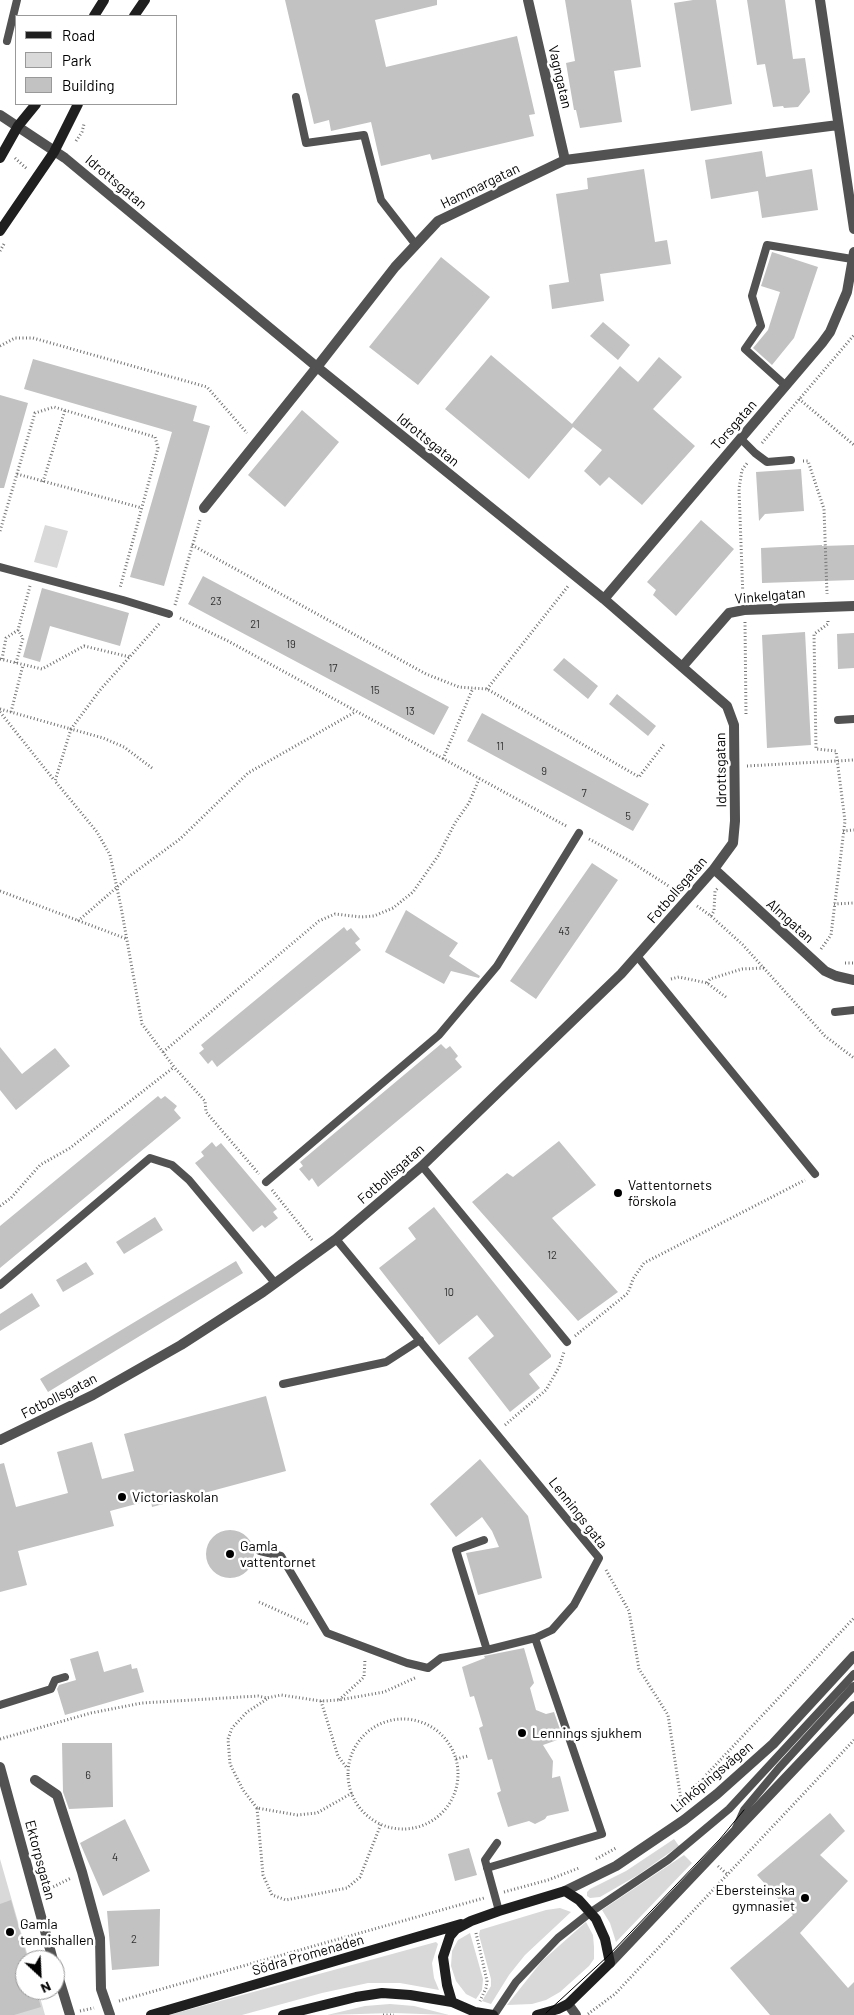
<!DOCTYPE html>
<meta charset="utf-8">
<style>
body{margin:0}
#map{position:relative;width:854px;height:2015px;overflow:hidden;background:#fff;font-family:Barlow,sans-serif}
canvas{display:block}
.legend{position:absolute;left:15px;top:15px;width:162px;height:90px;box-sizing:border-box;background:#fff;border:1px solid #999;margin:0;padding:6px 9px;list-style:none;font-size:15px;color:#000}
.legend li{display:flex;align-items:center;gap:10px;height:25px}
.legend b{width:25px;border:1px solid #999}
.north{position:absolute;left:15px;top:1950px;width:50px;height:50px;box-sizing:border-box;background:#fff;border:1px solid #999;border-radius:50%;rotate:155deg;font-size:14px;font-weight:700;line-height:20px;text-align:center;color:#000}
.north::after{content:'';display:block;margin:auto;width:18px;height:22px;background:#000;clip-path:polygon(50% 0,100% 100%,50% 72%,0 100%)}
</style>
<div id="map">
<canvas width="854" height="2015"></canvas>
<ul class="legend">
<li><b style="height:6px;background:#1f1f1f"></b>Road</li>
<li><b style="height:14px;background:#d9d9d9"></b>Park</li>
<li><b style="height:14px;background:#c2c2c2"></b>Building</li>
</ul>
<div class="north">N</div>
</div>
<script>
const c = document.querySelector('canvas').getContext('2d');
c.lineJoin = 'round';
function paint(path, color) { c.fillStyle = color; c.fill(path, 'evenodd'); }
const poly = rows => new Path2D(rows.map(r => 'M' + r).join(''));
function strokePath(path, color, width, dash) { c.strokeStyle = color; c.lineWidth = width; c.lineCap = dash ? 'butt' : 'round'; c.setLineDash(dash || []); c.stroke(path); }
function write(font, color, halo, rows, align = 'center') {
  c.font = font + ' Barlow,sans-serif'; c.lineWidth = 5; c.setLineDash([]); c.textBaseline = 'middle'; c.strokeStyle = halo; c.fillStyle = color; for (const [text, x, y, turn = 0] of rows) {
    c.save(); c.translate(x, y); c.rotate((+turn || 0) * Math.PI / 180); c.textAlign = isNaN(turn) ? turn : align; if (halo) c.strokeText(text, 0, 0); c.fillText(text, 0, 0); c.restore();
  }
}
const green = poly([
 [45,525,68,531,57,568,34,562],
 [674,1839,679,1846,638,1875,600,1897,590,1898,587,1896,587,1892,590,1889,626,1871],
 [684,1855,692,1863,616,1942,610,1923,602,1910],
 [0,1859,29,1960,25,1960,25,1990,38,1990,45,2015,0,2015],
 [560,1908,571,1912,525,1955,509,1975,491,2004,482,2001,491,1986,491,1979,479,1935,480,1930,546,1910],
 [586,1922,593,1935,594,1947,594,1959,589,1966,560,1992,546,2000,532,2004,507,2005,542,1961],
 [470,1933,483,1979,482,1990,476,1999,466,1994,456,1981,451,1966,452,1951,458,1940],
 [436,1942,438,1944,432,1963,434,1978,439,1990,400,1983,368,1983,322,1993,242,2015,169,2015],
 [390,2004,414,2006,449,2015,393,2013,327,2015,365,2006]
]);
const building = poly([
 [285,0,437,0,437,5,375,20,386,67,517,36,535,114,529,115,534,136,432,160,430,154,381,166,371,122,331,131,329,120,314,124],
 [565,0,631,0,641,67,614,71,622,122,580,128,576,110,574,110,566,63,575,61],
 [693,0,716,0,732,104,691,111,674,3],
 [747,0,785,0,793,59,805,58,810,92,798,107,784,108,783,106,773,107,765,64,757,65],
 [762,151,766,177,812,169,818,210,762,218,758,191,711,199,705,160],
 [644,169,655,242,667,240,671,264,600,274,604,301,552,309,549,285,569,282,556,194,588,189,587,178],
 [772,252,818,267,794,338,772,365,753,348,768,330,780,292,761,286],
 [441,257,490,297,418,385,369,347],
 [603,322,630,345,618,360,590,336],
 [491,355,572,424,620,366,638,382,659,357,682,377,653,409,695,446,642,505,609,477,600,486,584,471,602,450,573,427,529,479,445,409],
 [33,359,197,406,193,421,210,426,164,586,130,577,172,432,24,389],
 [0,395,28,403,4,488,0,488],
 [302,410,339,442,285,507,248,475],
 [801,469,804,511,765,514,759,521,756,472],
 [701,520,734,549,676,616,653,595,656,590,647,582],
 [822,545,822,546,854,545,854,580,762,583,761,548],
 [203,576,449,707,434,735,188,604],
 [42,588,129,613,120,646,50,626,40,662,23,657],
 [805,632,811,745,767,748,762,635],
 [854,633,854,668,838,669,837,634],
 [564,658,598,686,588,699,553,670],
 [617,694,656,726,648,736,609,704],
 [482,713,649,804,633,831,467,741],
 [592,863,618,880,536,999,510,981],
 [406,910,458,943,449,956,480,976,479,978,451,971,444,984,385,952],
 [344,927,347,931,351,928,360,939,355,943,361,950,217,1067,212,1060,208,1064,199,1053,204,1049,201,1045],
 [441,1044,446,1049,450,1046,458,1056,455,1059,462,1067,318,1187,312,1178,309,1181,299,1169,303,1166,300,1162],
 [0,1047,22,1074,55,1048,70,1066,16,1110,0,1090],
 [158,1096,161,1099,165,1096,177,1106,174,1110,181,1118,0,1268,0,1226],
 [559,1141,596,1185,552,1218,618,1292,578,1321,472,1202,507,1173,513,1177],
 [212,1142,216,1147,221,1143,277,1209,273,1212,278,1218,265,1228,262,1225,253,1232,195,1163,204,1156,201,1152],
 [434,1207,551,1355,551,1357,529,1374,540,1388,510,1412,468,1358,494,1336,477,1315,439,1345,379,1268,416,1239,408,1228],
 [155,1217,163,1230,124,1254,116,1242],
 [236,1261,243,1273,48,1392,40,1379],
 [86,1262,94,1274,63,1292,56,1280],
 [32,1293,40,1306,0,1331,0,1314],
 [266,1396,286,1471,152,1507,151,1500,110,1511,114,1526,18,1551,27,1585,0,1592,0,1464,4,1463,16,1507,68,1493,57,1452,92,1442,102,1479,134,1471,124,1434],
 [480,1459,528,1516,542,1578,478,1595,466,1553,499,1547,492,1531,482,1517,456,1537,430,1504],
 '206 1554a24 24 0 1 1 48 0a24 24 0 1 1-48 0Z',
 [524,1648,534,1683,530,1688,536,1710,546,1714,554,1712,563,1738,543,1745,553,1761,552,1778,560,1776,569,1811,547,1816,545,1819,535,1824,529,1821,508,1827,497,1793,501,1791,492,1759,488,1760,479,1728,483,1726,474,1696,470,1697,462,1667,485,1658,484,1656],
 [98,1651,104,1672,131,1664,132,1669,137,1668,144,1692,65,1715,57,1689,59,1685,76,1680,70,1659],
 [62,1743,112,1743,113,1807,69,1809,63,1792],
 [830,1813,845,1831,820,1855,848,1881,800,1933,848,1988,854,1982,854,2015,770,2015,730,1968,793,1915,757,1875],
 [125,1819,150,1871,103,1896,80,1843],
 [469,1848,477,1875,455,1881,448,1854],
 [11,1900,28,1960,25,1960,25,1990,36,1990,41,2007,14,2015,0,2015,0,1904],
 [160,1909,159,1966,112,1970,107,1911]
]);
const path = poly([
 [76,141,82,132,84,124],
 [15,158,27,169],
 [0,251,4,244],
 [0,346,15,338,33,338,207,387,247,433],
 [799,399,854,445],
 [762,443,854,335],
 [803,461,808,461,824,509,827,594],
 [17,474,142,508],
 [43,482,65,410],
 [0,531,35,413,54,407,155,437,158,448,120,588],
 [192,545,426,674,459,687,487,689,639,777,665,743],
 [743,599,739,489,742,470,748,462],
 [175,605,200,520],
 [180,618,228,641,568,827],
 [745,622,746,716],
 [0,659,42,669,84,646,130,657],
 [2,659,6,638,18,630,30,586],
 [16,663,23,638,18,630],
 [487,689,569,585],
 [0,709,71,729,100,690,160,623],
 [0,712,54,780],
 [11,712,23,665],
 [443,759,473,688],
 [747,766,854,760],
 [152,768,124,747,103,738,71,729,55,781,97,832,110,855,121,907,142,1024,174,1067,205,1101,206,1112,259,1174],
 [843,831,854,830],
 [589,839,628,860,678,892],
 [0,891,127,939],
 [834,904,854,903],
 [697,906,711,916,743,945,825,1036,854,1058],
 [711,916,714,911,715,891,718,888],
 [78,921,131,875,180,839,248,773,355,712],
 [821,949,831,935,845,821,836,751,816,749,814,634,828,624,828,620],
 [845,963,854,963],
 [671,979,679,977,707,983,727,998],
 [707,983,710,979,742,969,764,968],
 [163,1052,319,921,335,914,361,917,374,916,393,908,413,892,438,856,455,823,469,803,479,779],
 [272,1190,312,1240],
 [0,1206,11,1198,40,1165,70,1148,174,1067],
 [575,1336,628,1293,633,1279,644,1263,805,1180],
 [505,1425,546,1390,559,1367,564,1352],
 [606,1570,629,1611,639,1669,668,1715,681,1800],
 [259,1602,308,1624],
 [339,1700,364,1677,365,1659],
 [321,1701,338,1756,347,1768],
 '348 1774a55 55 0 1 1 110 0a55 55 0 1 1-110 0Z',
 [0,1739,91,1713,142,1703,258,1696,267,1698,281,1695,321,1701,339,1700,384,1692,417,1677],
 [456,1759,468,1756],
 [352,1793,317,1813,297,1815,257,1808,263,1875,272,1895,286,1900,347,1888,360,1877,381,1824],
 [257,1808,243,1790,230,1764,228,1739,232,1728,247,1712,267,1699],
 [675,1808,854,1618],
 [596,1859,616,1848],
 [718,1866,727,1874],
 [47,1890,71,1878],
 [504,1892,548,1880,579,1868],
 [476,1933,487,1981,486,1988,480,2001],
 [61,1942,87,1939],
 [119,2001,484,1898],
 [80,2011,94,2008],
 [588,2014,615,1994,854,1740],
 [383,2015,394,2015]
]);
const service = poly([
 [7,41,17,0],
 [296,97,306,143,364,135,381,200,416,245],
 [786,386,745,349,761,326,752,296,767,245,852,259],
 [740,438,755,453,767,462,791,460],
 [0,567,123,600,169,614],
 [838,720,854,719],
 [637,956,815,1174],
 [835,1012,854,1010],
 [422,1166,567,1342],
 [266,1182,439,1035,497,966,579,833],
 [0,1285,150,1158,172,1165,189,1180,275,1283],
 [283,1384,386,1362,420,1340],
 [484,1540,456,1550,487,1650],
 [260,1551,281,1556,327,1633,407,1663,428,1668,441,1658,487,1650,535,1638,552,1630,574,1605,599,1558,336,1239],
 [0,1705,51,1689,55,1680,65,1677],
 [736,1828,744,1810,779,1768,854,1686],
 [497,1843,485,1860,499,1911],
 [487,1868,602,1834,535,1638],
 [494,2015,516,1982,558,1938,591,1912,668,1860,729,1809,854,1674]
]);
const minor = poly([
 [528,0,565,160],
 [820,0,854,229],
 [0,115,65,158,317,367,604,599,727,706,734,725,735,821,733,843,714,869,621,974,422,1166,336,1239,263,1292,181,1345,93,1395,0,1440],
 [204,508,317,367,395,267,438,221,565,160,838,125],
 [604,599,822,343,830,332,847,292,854,252],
 [682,667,729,613,744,610,854,606],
 [714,869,825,971,836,976,854,980],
 [0,1767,53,1960],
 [35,1780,57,1795,82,1872,100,1938,101,1989,110,2015],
 [55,1966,70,2015],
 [568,2004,576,2015]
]);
const tertiary = poly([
 [565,1891,616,1866,684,1820,717,1794,773,1744,854,1656],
 [610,1963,854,1706]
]);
const secondary = poly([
 [94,16,104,0],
 [134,16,145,0],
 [0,158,18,126,36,104],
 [0,231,54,152,78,104],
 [452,2002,447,1985,443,1957,450,1936,456,1929,471,1921,499,1911,565,1891,579,1900,596,1919,605,1939,610,1963,568,2004,558,2009,537,2015],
 [151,2015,461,1924],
 [283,2015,356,1997,382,1993,410,1995,452,2002,475,2012,493,2015]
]);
const tram = poly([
 [546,2013,608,1956,720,1839,744,1810]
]);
const markers = [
 [618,1193,5,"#000"],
 [122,1497,5,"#000"],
 [230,1554,5,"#000"],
 [522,1733,5,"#000"],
 [805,1898,5,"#000"],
 [10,1932,5,"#000"]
];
const numberNames = [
 ["23",216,601],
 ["21",255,624],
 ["19",291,644],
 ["17",333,668],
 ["15",375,690],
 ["13",410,711],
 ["11",500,746],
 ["9",544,771],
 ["7",584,793],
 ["5",628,816],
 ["43",564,931],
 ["12",552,1255],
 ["10",449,1292],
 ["6",88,1775],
 ["4",115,1857],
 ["2",134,1939]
];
const streetNames = [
 ["Vagngatan",560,77,77],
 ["Idrottsgatan",116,182,40],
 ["Hammargatan",480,186,-26],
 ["Torsgatan",734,425,-49],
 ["Idrottsgatan",428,440,39],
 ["Vinkelgatan",770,596,-5],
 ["Idrottsgatan",721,770,-91],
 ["Fotbollsgatan",677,890,-49],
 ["Almgatan",790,921,42],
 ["Fotbollsgatan",391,1174,-41],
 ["Fotbollsgatan",59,1396,-27],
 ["Lennings gata",578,1513,52],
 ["Linköpingsvägen",712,1777,-40],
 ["Ektorpsgatan",40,1860,75],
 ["Södra Promenaden",308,1955,-16]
];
const poiNames = [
 ["Vattentornets",628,1185],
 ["förskola",628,1201],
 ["Victoriaskolan",132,1497],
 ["Gamla",240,1546],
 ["vattentornet",240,1562],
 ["Lennings sjukhem",532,1733],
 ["Ebersteinska",795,1890,"right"],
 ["gymnasiet",795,1906,"right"],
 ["Gamla",20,1924],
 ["tennishallen",20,1940]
];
paint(green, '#d9d9d9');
paint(building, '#c2c2c2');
strokePath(path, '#747474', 3, [1, 2.5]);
strokePath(service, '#525252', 8);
strokePath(minor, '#525252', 10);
strokePath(tertiary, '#525252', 10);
strokePath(secondary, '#1f1f1f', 10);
strokePath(tram, '#000', 1);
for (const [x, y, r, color] of markers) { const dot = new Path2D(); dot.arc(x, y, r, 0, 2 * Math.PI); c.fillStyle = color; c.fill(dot); strokePath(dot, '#fff', 2); }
write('11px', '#303030', null, numberNames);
write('14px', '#000', '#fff', streetNames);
write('14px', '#000', '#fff', poiNames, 'left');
</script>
